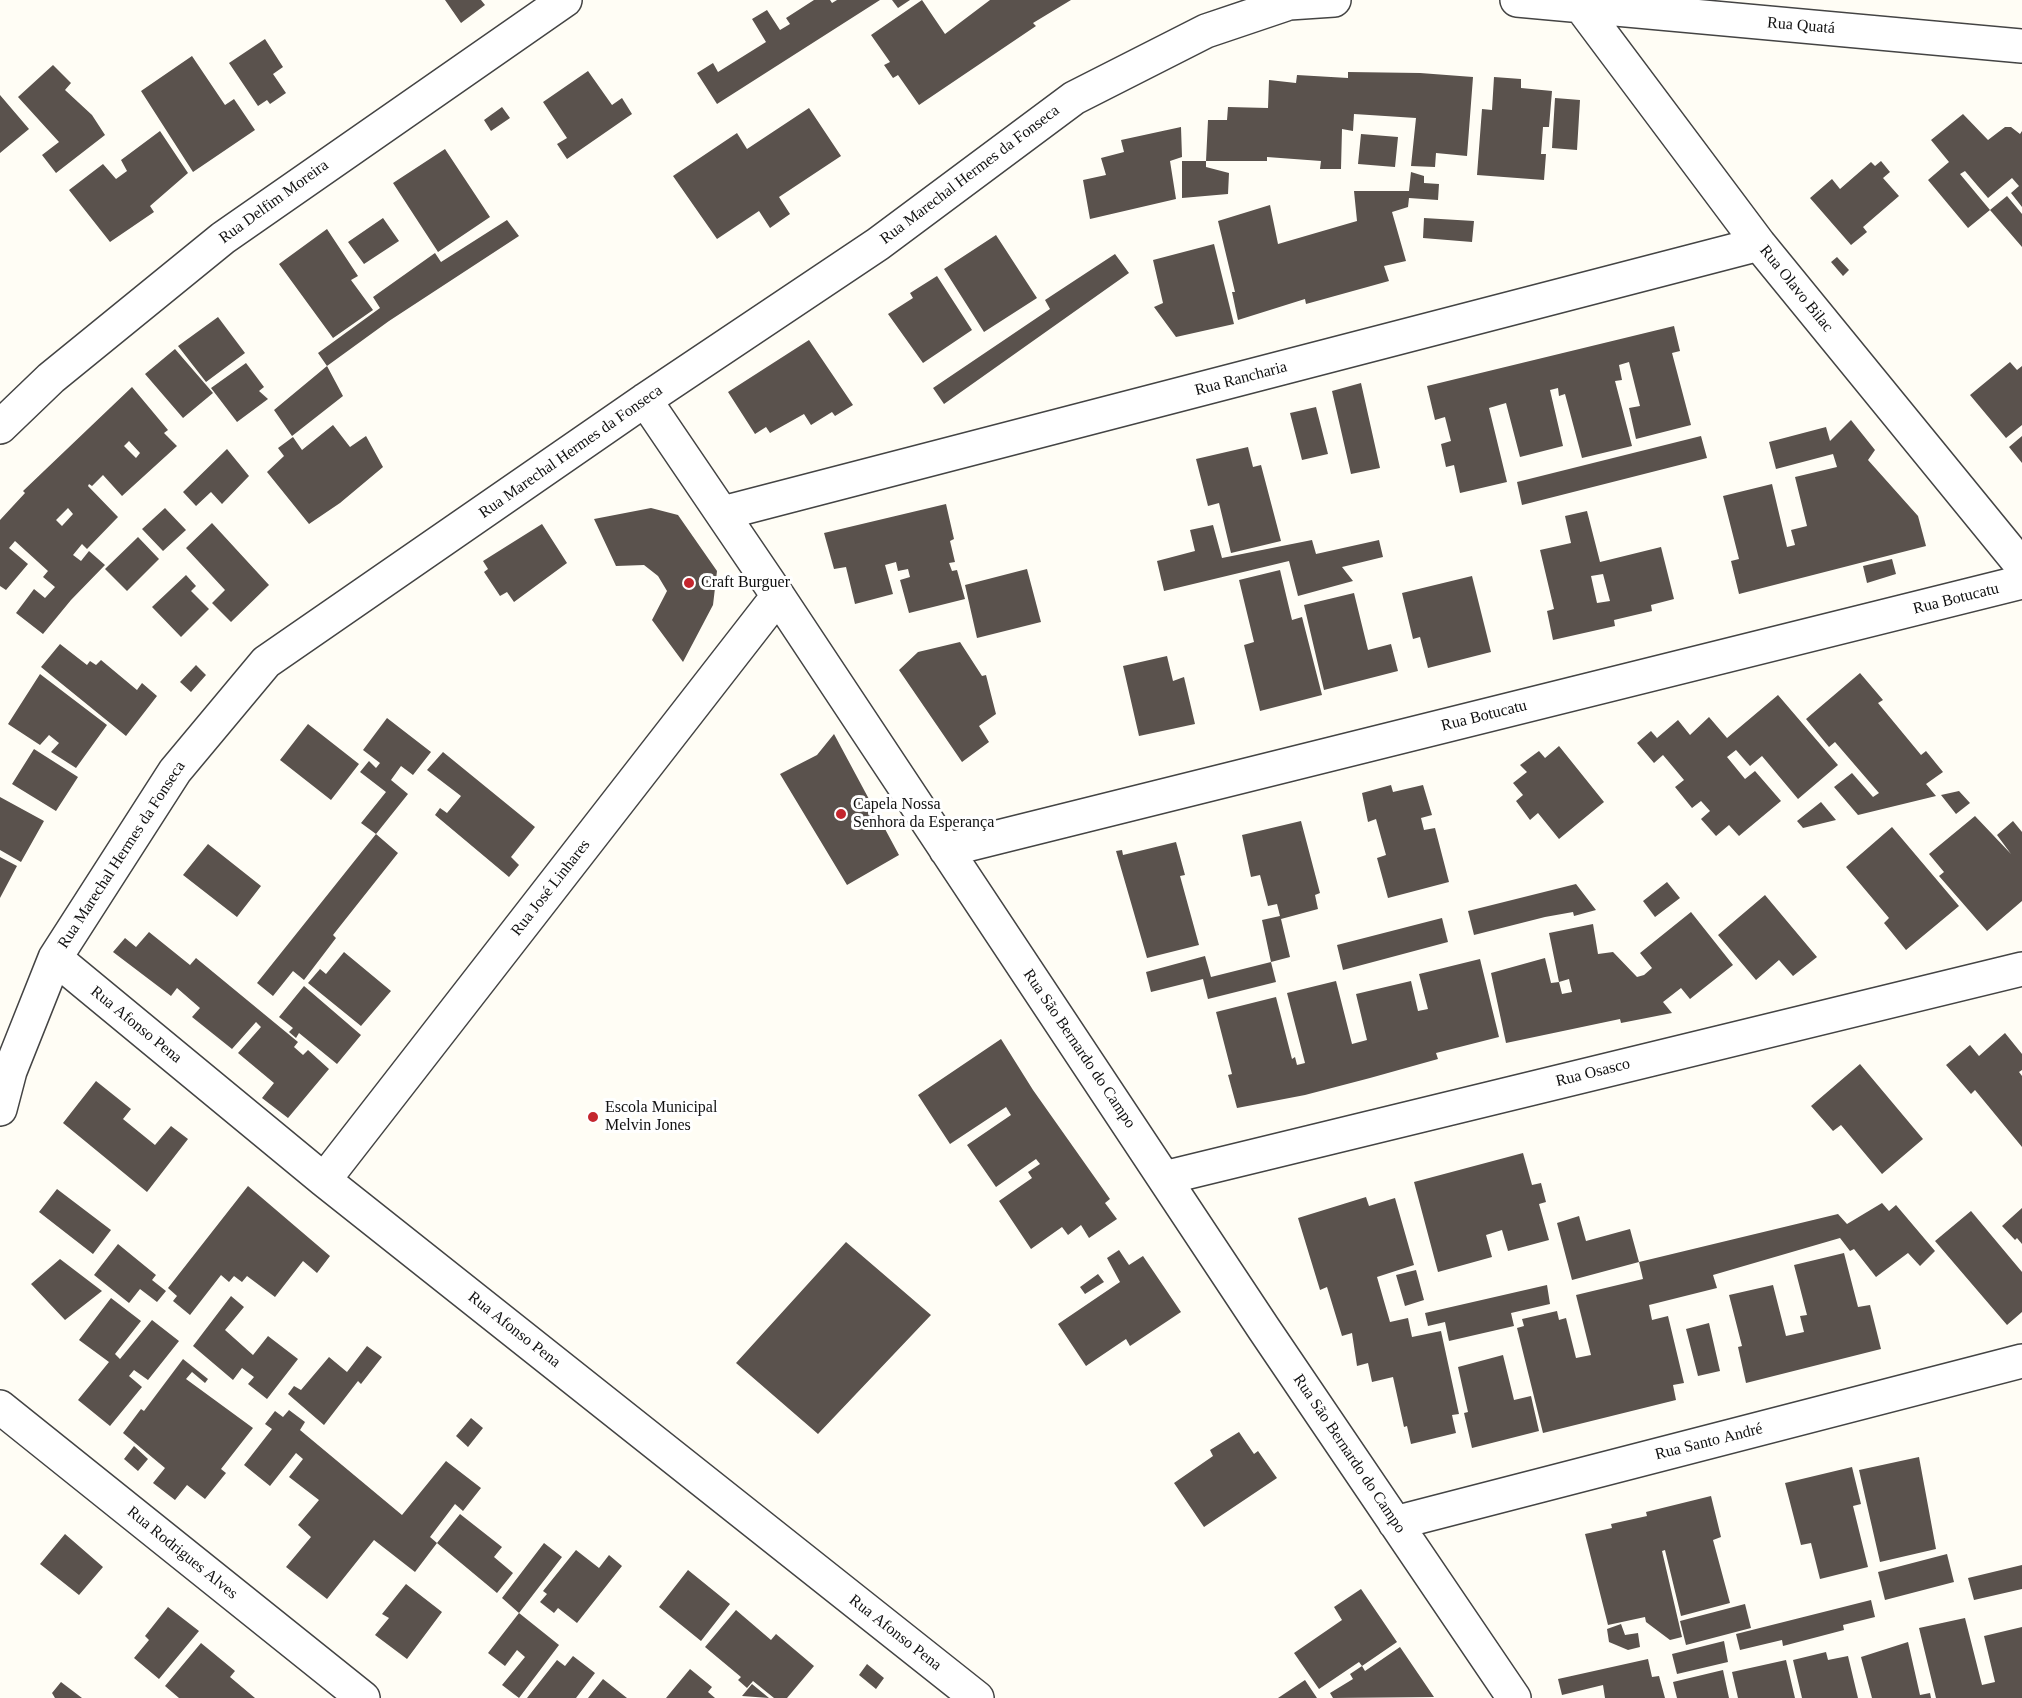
<!DOCTYPE html>
<meta charset="utf-8">
<style>
body{margin:0}
canvas{display:block;background:#fffdf5}
</style>
<canvas width="2022" height="1698"></canvas>
<script>
const c = document.querySelector('canvas').getContext('2d');
c.lineJoin = 'round';
function paint(path, color) { c.fillStyle = color; c.fill(path, 'evenodd'); }
const poly = rows => new Path2D(rows.map(r => 'M' + r).join(''));
function strokePath(path, color, width, dash) { c.strokeStyle = color; c.lineWidth = width; c.lineCap = dash ? 'butt' : 'round'; c.setLineDash(dash || []); c.stroke(path); }
function write(font, color, halo, rows, align = 'center') {
  c.font = font + ' "Times New Roman",serif'; c.lineWidth = 6; c.setLineDash([]); c.textBaseline = 'middle'; c.strokeStyle = halo; c.fillStyle = color; for (const [text, x, y, turn = 0] of rows) {
    c.save(); c.translate(x, y); c.rotate((+turn || 0) * Math.PI / 180); c.textAlign = isNaN(turn) ? turn : align; if (halo) c.strokeText(text, 0, 0); c.fillText(text, 0, 0); c.restore();
  }
}
const building = poly([
 [445,0,481,0,485,5,461,23],
 [814,0,830,0,832,3,837,0,880,0,717,104,697,73,713,63,718,72,766,42,752,19,767,10,780,30,790,24,786,18],
 [892,0,910,0,898,8],
 [922,0,945,34,990,0,1071,0,1033,23,1036,26,919,105,898,75,893,78,884,65,890,62,871,35],
 [265,39,283,67,273,74,286,93,270,104,267,100,258,106,229,63],
 [192,56,225,105,234,99,255,130,193,172,141,91],
 [53,65,71,83,65,90,92,115,105,135,56,173,42,155,59,142,18,97],
 [588,71,612,105,622,98,632,114,567,159,557,144,567,138,543,102],
 [1348,72,1420,73,1473,77,1467,156,1436,153,1435,167,1411,166,1416,118,1354,114,1353,131,1342,129,1341,169,1320,169,1321,161,1267,157,1267,161,1206,161,1208,120,1227,120,1228,107,1268,108,1269,80,1296,83,1297,75,1348,78],
 [1494,77,1521,79,1521,88,1552,91,1549,127,1543,127,1541,154,1546,154,1544,180,1477,175,1482,109,1492,110],
 [0,95,29,129,0,153],
 [1555,98,1580,100,1577,150,1552,148],
 [502,107,510,118,491,131,484,120],
 [809,108,841,156,779,197,790,214,770,228,759,211,717,239,673,176,737,133,747,149],
 [1963,114,1988,140,2005,127,2011,127,2020,134,2022,131,2022,207,2011,193,2019,186,2012,178,1988,198,1965,171,1960,174,1990,210,1968,228,1928,180,1949,162,1931,140],
 [1181,127,1182,157,1170,161,1176,199,1090,219,1083,180,1106,175,1101,158,1124,152,1121,140],
 [160,131,188,173,150,206,154,212,110,242,69,190,103,164,116,179,127,171,121,160],
 [1361,134,1398,137,1395,167,1358,164],
 [445,149,490,217,438,252,393,183],
 [1182,161,1206,161,1206,167,1229,173,1228,194,1182,198],
 [1881,161,1890,172,1883,178,1899,196,1863,227,1867,232,1851,245,1810,198,1832,179,1840,189,1871,162,1875,166],
 [1411,172,1424,176,1424,183,1439,184,1438,200,1409,198,1408,207,1392,212,1406,261,1384,266,1389,281,1306,304,1305,299,1238,320,1232,292,1235,292,1218,221,1270,205,1278,244,1357,221,1354,191,1409,191],
 [2007,196,2022,214,2022,247,1990,210],
 [383,218,399,241,364,264,348,242],
 [1424,218,1474,221,1472,242,1423,238],
 [507,220,519,236,389,321,327,366,318,353,380,308,373,297,435,253,441,262],
 [327,229,358,276,351,280,373,310,333,338,279,264],
 [996,235,1037,298,984,332,944,269],
 [1214,244,1234,324,1176,337,1154,307,1163,303,1153,260],
 [1115,254,1129,273,944,404,933,388,1050,309,1045,300],
 [1837,257,1849,270,1843,276,1831,262],
 [937,276,972,330,923,363,888,314,913,298,910,293],
 [218,317,245,353,206,382,178,346],
 [1674,326,1680,351,1672,353,1691,425,1636,439,1629,408,1640,406,1629,362,1619,365,1622,380,1615,381,1632,446,1582,458,1565,394,1559,396,1558,388,1550,390,1563,446,1520,457,1506,403,1489,408,1507,482,1460,493,1454,465,1446,467,1441,444,1451,441,1445,417,1435,420,1427,386],
 [809,340,853,405,835,416,832,412,811,425,804,414,770,433,766,427,755,434,728,392],
 [175,349,213,393,183,418,145,374],
 [2010,362,2017,370,2022,366,2022,425,2006,438,1970,395],
 [246,363,264,387,259,391,268,399,237,422,211,388],
 [327,366,343,396,292,436,274,410],
 [1361,383,1380,468,1351,474,1332,391],
 [132,387,168,430,164,433,177,446,122,496,103,475,92,486,89,484,88,486,118,517,87,549,82,544,73,555,81,561,89,551,105,565,71,600,43,634,16,613,34,589,45,598,55,587,43,577,48,571,15,541,9,548,28,564,6,590,0,586,0,520,25,493,23,491],
 [129,441,140,453,136,458,124,446],
 [68,508,73,514,62,526,56,520],
 [1316,407,1328,454,1302,460,1290,413],
 [1851,420,1875,450,1868,460,1918,516,1926,546,1739,594,1731,561,1739,559,1723,496,1772,484,1787,547,1795,545,1791,530,1807,526,1795,477,1837,467,1833,454,1776,469,1769,442,1826,427,1830,441],
 [333,425,350,447,366,436,383,467,340,503,309,524,267,472,284,456,278,448,293,437,302,450],
 [1701,436,1707,458,1522,505,1517,482],
 [2022,436,2022,463,2009,447],
 [1248,447,1253,467,1261,465,1281,541,1231,553,1219,503,1208,506,1196,459],
 [227,449,249,476,222,504,211,492,196,506,183,492],
 [946,504,954,539,950,541,955,562,949,563,952,571,957,570,965,599,909,613,900,580,910,577,908,569,898,571,896,562,885,565,893,594,855,604,846,567,834,569,824,533],
 [165,508,186,530,163,551,142,529],
 [651,508,678,515,717,571,713,605,683,662,652,620,667,591,658,576,644,565,616,566,594,519],
 [1587,511,1600,562,1661,547,1674,599,1651,605,1652,611,1614,620,1615,626,1553,640,1547,611,1554,609,1540,550,1571,543,1565,516],
 [1603,574,1610,601,1597,603,1591,576],
 [212,523,269,585,231,622,212,603,225,590,186,548],
 [542,524,567,563,514,602,507,592,500,596,484,572,488,569,483,561],
 [1213,525,1222,558,1312,540,1316,554,1379,540,1383,557,1342,567,1353,581,1298,596,1289,561,1164,591,1157,561,1195,551,1190,530],
 [138,537,159,559,127,591,105,569],
 [1892,559,1896,574,1867,583,1863,566],
 [1027,569,1041,622,977,638,965,585],
 [1280,570,1292,620,1302,617,1322,695,1260,711,1244,645,1254,642,1239,580],
 [186,575,196,586,191,591,209,609,181,637,152,607],
 [1472,576,1491,652,1428,668,1420,637,1413,639,1402,593],
 [1354,593,1368,650,1391,644,1398,671,1324,690,1304,605],
 [960,642,982,676,986,675,996,714,979,726,989,742,962,762,899,670,918,652],
 [60,644,87,665,90,661,96,665,101,660,137,690,142,683,157,696,126,736,41,667],
 [1167,656,1173,681,1184,677,1195,724,1139,736,1123,666],
 [196,665,206,675,191,692,180,682],
 [1860,673,1883,700,1878,703,1921,755,1926,751,1943,772,1926,784,1936,796,1858,815,1834,787,1852,773,1873,797,1879,793,1835,742,1829,747,1806,719],
 [40,674,107,725,76,768,51,752,59,743,49,735,40,745,8,724],
 [1778,695,1838,765,1798,799,1762,756,1750,766,1736,750,1727,757,1745,779,1755,771,1781,801,1739,836,1729,825,1716,836,1701,819,1710,811,1701,801,1692,808,1675,787,1684,780,1663,755,1654,763,1637,743,1651,731,1657,738,1678,720,1690,735,1709,717,1727,738],
 [387,718,431,752,413,775,401,766,391,780,408,794,376,834,361,823,386,792,360,772,369,761,376,768,380,763,363,750],
 [308,724,359,764,331,800,280,760],
 [834,734,899,855,847,885,780,774,817,755],
 [1559,746,1604,802,1559,839,1538,813,1530,820,1516,801,1523,795,1513,783,1527,772,1520,765,1539,751,1545,758],
 [34,749,78,777,56,811,12,784],
 [443,752,535,827,511,857,519,865,509,877,435,815,440,808,447,813,461,796,427,770],
 [1391,785,1393,792,1423,785,1432,815,1421,818,1424,830,1435,828,1449,882,1388,898,1377,858,1386,855,1376,819,1368,822,1362,793],
 [1959,791,1970,803,1956,814,1941,795],
 [0,797,44,821,21,862,0,850],
 [1821,802,1836,820,1803,828,1797,821],
 [1975,816,2011,854,1997,835,2013,821,2022,832,2022,901,1987,931,1939,876,1944,872,1929,854],
 [1301,821,1320,893,1315,895,1318,909,1281,919,1290,957,1271,962,1276,982,1208,999,1203,979,1151,992,1146,972,1205,956,1211,977,1271,962,1262,920,1280,916,1277,904,1268,906,1260,875,1251,877,1242,835],
 [1892,827,1959,906,1906,950,1884,923,1889,918,1846,867],
 [376,834,398,853,333,935,336,938,304,980,293,971,273,996,257,983],
 [1176,842,1185,875,1180,876,1199,945,1147,958,1116,851,1122,850,1123,855],
 [208,844,261,886,237,917,183,875],
 [0,857,17,866,0,898],
 [1667,882,1680,898,1655,917,1643,901],
 [1576,884,1596,910,1574,916,1573,912,1545,917,1474,935,1468,911],
 [1765,895,1817,957,1793,976,1779,960,1756,980,1718,935],
 [1691,912,1733,965,1690,999,1681,988,1663,1002,1672,1013,1621,1023,1620,1019,1506,1043,1491,973,1545,958,1551,983,1559,982,1549,933,1593,924,1598,954,1613,952,1637,977,1644,975,1652,968,1640,953],
 [1569,979,1572,992,1562,994,1559,982],
 [1442,918,1448,942,1343,970,1337,945],
 [149,932,190,965,196,958,298,1042,294,1047,303,1055,308,1050,329,1069,288,1118,262,1098,274,1083,238,1053,261,1027,256,1022,232,1049,192,1017,200,1008,177,988,171,996,113,952,125,938,136,947],
 [344,952,391,991,361,1026,308,983,320,969,326,974],
 [1480,959,1499,1037,1436,1053,1438,1059,1370,1078,1305,1095,1237,1108,1228,1075,1232,1074,1216,1012,1276,997,1292,1059,1295,1057,1297,1065,1305,1063,1287,993,1336,981,1352,1044,1367,1040,1356,994,1411,981,1418,1011,1428,1009,1419,974],
 [304,986,361,1035,337,1064,299,1033,296,1038,289,1032,293,1028,279,1017],
 [2005,1033,2022,1054,2022,1070,2019,1072,2022,1076,2022,1147,1975,1090,1971,1094,1946,1065,1970,1045,1979,1056],
 [1001,1039,1033,1090,1110,1199,1105,1203,1117,1219,1089,1238,1081,1225,1068,1235,1062,1227,1031,1249,999,1201,1032,1178,1028,1172,1040,1164,1036,1159,996,1187,967,1145,1011,1115,1006,1107,950,1144,918,1095],
 [1860,1064,1923,1139,1882,1174,1841,1125,1833,1131,1811,1106],
 [96,1081,131,1109,123,1119,155,1145,171,1126,188,1139,147,1192,63,1123],
 [1523,1153,1532,1185,1541,1183,1546,1202,1539,1204,1549,1240,1508,1251,1502,1230,1486,1235,1492,1257,1438,1272,1414,1182],
 [248,1186,330,1256,317,1273,303,1261,275,1297,247,1276,242,1282,234,1276,229,1282,221,1275,190,1315,173,1301,177,1296,168,1288],
 [57,1189,111,1230,93,1254,39,1212],
 [1366,1197,1369,1206,1395,1198,1414,1265,1377,1277,1390,1322,1408,1318,1412,1337,1441,1331,1459,1414,1452,1415,1456,1433,1411,1444,1407,1426,1404,1427,1393,1377,1372,1382,1368,1363,1357,1366,1352,1333,1342,1336,1327,1287,1320,1290,1298,1218],
 [1882,1203,1889,1211,1896,1205,1935,1251,1920,1266,1908,1253,1876,1277,1854,1249,1850,1251,1840,1238,1713,1275,1717,1288,1649,1305,1652,1320,1668,1316,1684,1383,1673,1385,1676,1400,1543,1433,1517,1328,1524,1326,1522,1319,1557,1311,1559,1320,1566,1318,1576,1358,1591,1355,1576,1295,1643,1279,1639,1262,1838,1214,1847,1224],
 [2022,1208,2022,1244,2017,1238,2015,1240,2002,1226],
 [1971,1211,2022,1272,2022,1312,2007,1325,1935,1241],
 [1579,1216,1586,1241,1630,1229,1639,1262,1572,1280,1557,1223],
 [846,1242,931,1315,818,1434,736,1363],
 [118,1244,156,1275,152,1280,166,1291,157,1302,140,1289,129,1303,94,1275],
 [1119,1250,1129,1265,1143,1256,1181,1312,1130,1346,1126,1339,1086,1366,1058,1324,1120,1282,1107,1258],
 [1844,1253,1858,1307,1870,1305,1881,1349,1746,1383,1738,1347,1742,1346,1729,1295,1773,1285,1786,1336,1804,1332,1800,1316,1807,1315,1794,1265],
 [60,1259,102,1291,65,1320,31,1284],
 [1416,1270,1424,1300,1405,1306,1396,1275],
 [1098,1274,1104,1282,1085,1294,1080,1287],
 [1547,1285,1550,1304,1511,1313,1514,1326,1449,1341,1445,1322,1428,1326,1425,1313],
 [231,1296,244,1307,225,1330,253,1355,268,1336,298,1359,267,1399,248,1384,254,1377,242,1368,233,1380,193,1346],
 [111,1298,141,1321,115,1354,120,1359,152,1320,179,1341,148,1380,134,1370,129,1376,142,1387,110,1426,78,1400,109,1362,79,1340],
 [1709,1323,1720,1371,1698,1376,1686,1329],
 [367,1346,382,1357,361,1384,358,1381,324,1425,288,1394,294,1386,301,1390,329,1357,347,1372],
 [1503,1355,1514,1400,1531,1396,1539,1431,1472,1448,1464,1413,1468,1412,1458,1367],
 [183,1359,208,1379,205,1383,192,1372,186,1379,253,1428,221,1469,226,1473,205,1499,187,1485,175,1500,153,1483,165,1468,123,1433,141,1409,144,1411],
 [289,1410,305,1422,300,1430,402,1515,446,1461,481,1488,463,1511,455,1504,430,1537,437,1543,415,1572,374,1540,327,1599,286,1567,311,1537,298,1525,319,1500,289,1477,303,1459,296,1453,270,1486,244,1465,272,1429,265,1424,275,1411,283,1417],
 [471,1418,483,1428,468,1447,456,1436],
 [1239,1432,1254,1454,1258,1451,1277,1478,1204,1527,1174,1483,1213,1456,1210,1450],
 [134,1446,148,1459,138,1471,124,1459],
 [1919,1457,1936,1549,1880,1562,1859,1470],
 [1852,1467,1861,1504,1853,1506,1868,1567,1820,1579,1811,1543,1801,1545,1785,1483],
 [1711,1496,1721,1537,1713,1540,1730,1603,1681,1616,1665,1550,1662,1551,1682,1637,1670,1640,1646,1622,1645,1617,1608,1625,1585,1534,1612,1528,1611,1524,1647,1516,1646,1512],
 [460,1514,502,1547,494,1557,513,1573,497,1593,437,1543],
 [65,1534,103,1567,79,1595,40,1564],
 [544,1543,562,1557,519,1613,502,1598],
 [576,1550,599,1568,609,1555,622,1566,577,1623,558,1608,554,1613,540,1602,547,1594,543,1591],
 [1947,1554,1954,1582,1885,1600,1878,1572],
 [2022,1565,2022,1589,1974,1600,1968,1578],
 [688,1570,730,1604,701,1641,659,1607],
 [406,1584,442,1612,407,1659,375,1635,389,1618,382,1614],
 [1361,1589,1397,1642,1362,1666,1359,1662,1319,1689,1294,1653,1342,1620,1334,1607],
 [1871,1600,1875,1617,1843,1625,1844,1630,1783,1646,1782,1640,1740,1650,1736,1634],
 [1745,1604,1751,1628,1686,1645,1680,1621],
 [168,1607,199,1631,159,1679,134,1658,149,1640,145,1636],
 [736,1610,771,1640,776,1634,814,1666,787,1698,774,1698,753,1681,747,1688,738,1680,741,1677,705,1647],
 [519,1613,559,1645,519,1698,502,1685,525,1657,517,1650,505,1666,488,1653],
 [1965,1618,1982,1685,1995,1682,1984,1636,2022,1627,2022,1698,1936,1698,1919,1628],
 [1621,1624,1625,1635,1638,1633,1640,1647,1628,1650,1609,1642,1607,1629],
 [1724,1641,1728,1662,1677,1674,1672,1654],
 [1908,1642,1920,1695,1930,1693,1931,1698,1872,1698,1861,1657],
 [201,1643,235,1671,230,1677,255,1698,179,1698,165,1686],
 [1400,1647,1434,1697,1333,1698,1330,1693,1353,1679,1350,1674,1362,1666,1365,1671],
 [1826,1652,1828,1660,1848,1656,1858,1698,1802,1698,1793,1660],
 [573,1656,595,1673,576,1698,527,1698,557,1660,565,1666],
 [1648,1659,1652,1677,1659,1676,1665,1698,1605,1698,1603,1685,1562,1695,1558,1679],
 [1786,1660,1795,1698,1738,1698,1732,1672],
 [867,1664,884,1678,876,1689,859,1675],
 [690,1669,712,1687,708,1692,715,1698,666,1698],
 [1723,1670,1729,1698,1677,1698,1673,1682],
 [603,1679,627,1698,588,1698],
 [1305,1680,1317,1698,1278,1698],
 [61,1682,82,1698,55,1698,52,1693],
 [752,1684,769,1698,742,1696]
]);
const minor = poly([
 [1517,0,2022,46],
 [1580,5,1759,244,2022,566],
 [645,400,778,596,1264,1329,1514,1698],
 [0,427,51,378,223,238,565,0],
 [723,513,1759,244],
 [946,850,2022,582],
 [55,958,324,1180,977,1698],
 [0,1109,10,1071,55,958,175,771,266,662,645,400,878,244,1074,98,1206,31,1289,3,1334,0],
 [1164,1178,2022,969],
 [324,1180,778,596],
 [0,1407,363,1698],
 [1395,1523,2022,1361]
]);
const markers = [
 [689,583,6,"#c4262e"],
 [841,814,6,"#c4262e"],
 [593,1117,6,"#c4262e"]
];
const streetNames = [
 ["Rua Quatá",1801,26,5],
 ["Rua Marechal Hermes da Fonseca",970,175,-37],
 ["Rua Delfim Moreira",274,202,-36],
 ["Rua Olavo Bilac",1796,289,51],
 ["Rua Rancharia",1241,379,-15],
 ["Rua Marechal Hermes da Fonseca",571,452,-35],
 ["Rua Botucatu",1956,599,-14],
 ["Rua Botucatu",1484,716,-14],
 ["Rua Marechal Hermes da Fonseca",122,855,-57],
 ["Rua José Linhares",551,888,-52],
 ["Rua Afonso Pena",136,1025,39],
 ["Rua São Bernardo do Campo",1079,1049,56],
 ["Rua Osasco",1593,1073,-14],
 ["Rua Afonso Pena",514,1330,38],
 ["Rua Santo André",1709,1442,-14],
 ["Rua São Bernardo do Campo",1349,1454,56],
 ["Rua Rodrigues Alves",182,1553,39],
 ["Rua Afonso Pena",895,1633,38]
];
const poiNames = [
 ["Craft Burguer",701,583],
 ["Capela Nossa",853,805],
 ["Senhora da Esperança",853,823],
 ["Escola Municipal",605,1108],
 ["Melvin Jones",605,1126]
];
paint(building, '#5a524d');
strokePath(minor, '#444', 36);
strokePath(minor, '#fff', 33);
for (const [x, y, r, color] of markers) { const dot = new Path2D(); dot.arc(x, y, r, 0, 2 * Math.PI); c.fillStyle = color; c.fill(dot); strokePath(dot, '#fff', 2); }
write('16px', '#111', '#fff', streetNames);
write('16px', '#111', '#fff', poiNames, 'left');
</script>
